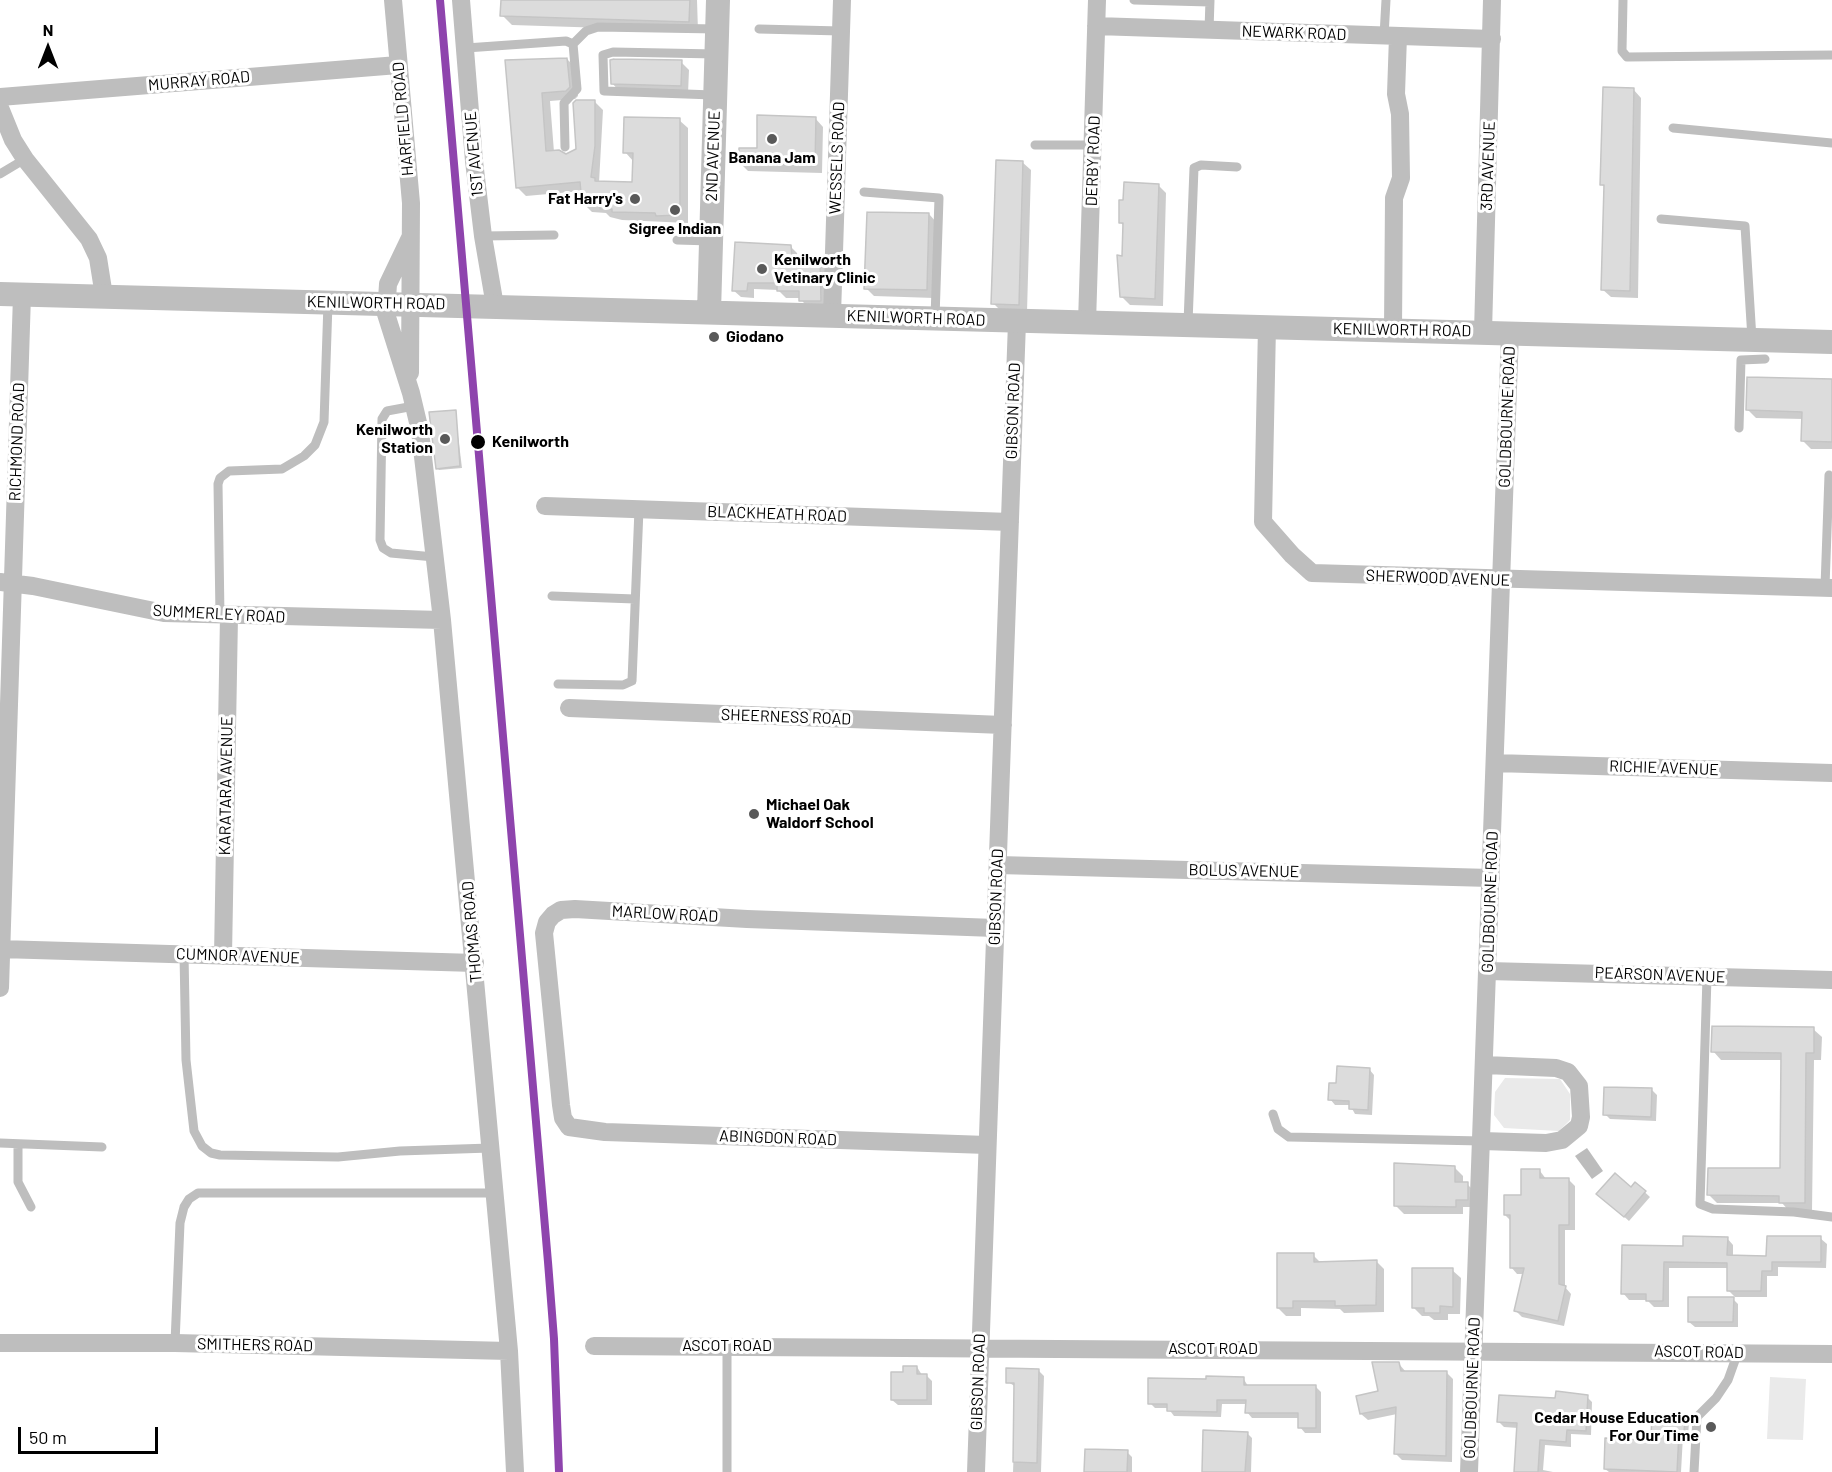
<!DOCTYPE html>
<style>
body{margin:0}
#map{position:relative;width:1832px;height:1472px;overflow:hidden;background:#fff;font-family:Barlow,sans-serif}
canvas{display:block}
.north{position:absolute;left:18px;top:18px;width:60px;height:60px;-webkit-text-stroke:4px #fff;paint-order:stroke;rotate:0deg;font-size:16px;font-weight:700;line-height:24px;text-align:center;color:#000}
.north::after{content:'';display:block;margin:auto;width:21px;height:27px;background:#000;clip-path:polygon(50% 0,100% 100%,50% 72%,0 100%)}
.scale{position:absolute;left:18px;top:1427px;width:140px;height:27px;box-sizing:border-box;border:3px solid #000;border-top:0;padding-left:8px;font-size:18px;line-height:21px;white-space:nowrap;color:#000;-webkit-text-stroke:4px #fff;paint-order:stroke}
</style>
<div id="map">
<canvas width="1832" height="1472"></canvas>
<div class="north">N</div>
<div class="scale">50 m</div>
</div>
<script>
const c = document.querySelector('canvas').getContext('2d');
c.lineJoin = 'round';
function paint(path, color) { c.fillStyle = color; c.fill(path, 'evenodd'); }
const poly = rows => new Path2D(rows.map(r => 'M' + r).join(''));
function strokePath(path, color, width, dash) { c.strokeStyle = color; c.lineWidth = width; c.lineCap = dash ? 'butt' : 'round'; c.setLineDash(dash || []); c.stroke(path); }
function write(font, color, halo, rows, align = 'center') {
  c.font = font + ' Barlow,sans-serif'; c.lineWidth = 6; c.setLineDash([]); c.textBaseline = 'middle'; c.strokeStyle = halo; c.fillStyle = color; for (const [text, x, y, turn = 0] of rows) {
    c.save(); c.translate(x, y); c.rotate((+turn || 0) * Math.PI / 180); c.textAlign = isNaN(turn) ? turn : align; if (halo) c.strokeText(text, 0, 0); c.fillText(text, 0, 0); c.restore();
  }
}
const green = poly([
 [1505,1078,1560,1079,1570,1094,1570,1120,1559,1131,1504,1128,1494,1115,1495,1092],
 [1770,1377,1806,1379,1803,1440,1767,1439]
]);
const water = poly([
 [1587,1148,1603,1171,1592,1179,1575,1156]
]);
const shadow = poly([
 [502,0,697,0,698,31,512,25,502,15],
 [567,59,576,68,578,96,575,99,550,101,554,152,566,155,578,149,594,101,603,110,599,183,633,184,634,162,625,152,679,120,688,128,688,223,622,220,610,217,606,213,592,212,583,203,582,191,526,196,517,187,507,61],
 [681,62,689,70,688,94,620,92,612,83],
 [1633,89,1641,98,1638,298,1611,297,1602,289,1606,188,1602,185],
 [815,118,823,127,822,173,748,171,740,163],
 [1022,162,1031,170,1027,312,1001,311,993,303],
 [1158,185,1166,193,1163,306,1130,305,1122,297,1124,226,1120,222],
 [929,214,937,223,934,298,874,296,866,288],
 [790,246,797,253,798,258,819,259,827,266,828,308,807,307,800,298,786,298,778,290,754,289,754,298,741,297,733,290],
 [1832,381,1832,449,1811,449,1803,441,1803,419,1756,418,1748,410],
 [455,411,462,468,439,470,437,468],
 [1813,1029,1822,1037,1821,1060,1814,1060,1812,1211,1789,1211,1782,1203,1717,1203,1709,1195,1781,1170,1782,1060,1721,1060,1713,1051],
 [1369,1069,1374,1075,1372,1115,1355,1114,1350,1105,1335,1105,1330,1099,1337,1085],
 [1652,1090,1657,1095,1656,1121,1610,1119,1605,1114],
 [1455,1168,1463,1176,1463,1184,1467,1184,1475,1192,1475,1207,1463,1207,1463,1214,1404,1214,1396,1206],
 [1540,1171,1546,1179,1568,1179,1575,1186,1575,1230,1565,1230,1565,1287,1571,1294,1564,1326,1522,1317,1516,1311,1524,1274,1517,1274,1511,1267,1511,1221,1505,1215,1522,1196],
 [1636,1184,1650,1197,1629,1221,1604,1199,1631,1189],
 [1727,1238,1733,1245,1733,1257,1768,1257,1820,1238,1827,1244,1826,1268,1778,1267,1778,1276,1767,1276,1767,1297,1735,1297,1728,1290,1728,1268,1669,1268,1669,1307,1654,1307,1647,1300,1629,1300,1623,1293,1623,1247,1684,1247],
 [1313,1255,1322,1264,1376,1261,1384,1269,1384,1312,1344,1313,1340,1309,1301,1308,1301,1316,1286,1316,1278,1308],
 [1452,1270,1461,1278,1460,1314,1448,1314,1448,1320,1434,1320,1429,1316,1422,1316,1413,1307],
 [1733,1299,1738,1304,1738,1327,1695,1327,1689,1322],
 [1399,1364,1406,1372,1446,1372,1453,1379,1452,1462,1402,1460,1396,1454,1397,1414,1368,1420,1361,1414],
 [917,1367,922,1375,926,1375,932,1381,932,1405,898,1405,892,1400,904,1374],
 [1039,1371,1044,1376,1041,1472,1013,1472,1016,1387,1008,1382],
 [1243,1378,1248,1386,1316,1387,1321,1392,1321,1433,1305,1433,1300,1427,1300,1418,1252,1418,1247,1412,1247,1404,1222,1404,1221,1417,1174,1416,1168,1408,1155,1408,1150,1403,1150,1380],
 [1587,1397,1592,1402,1591,1435,1571,1434,1571,1447,1545,1445,1543,1470,1553,1472,1516,1472,1518,1428,1504,1427,1499,1422,1557,1400],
 [1684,1418,1689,1422,1688,1437,1683,1436,1681,1472,1609,1472,1605,1469],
 [1247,1433,1252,1438,1251,1472,1203,1472],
 [1127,1452,1132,1457,1132,1472,1086,1472]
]);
const building = poly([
 [501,0,690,0,689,22,500,16,501,0],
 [567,58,570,87,566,91,542,93,546,151,559,150,566,154,576,149,573,103,576,100,595,100,595,146,591,177,595,178,595,181,632,182,633,153,623,153,624,117,680,118,680,215,656,216,655,213,612,212,612,209,600,209,600,205,582,204,580,182,516,188,505,60,567,58],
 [614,59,682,60,681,86,611,84,610,60,614,59],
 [1603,87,1634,88,1630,291,1601,290,1604,185,1600,185,1603,87],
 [757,115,816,117,815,166,739,163,739,148,757,148,757,115],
 [996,160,1023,161,1019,305,991,304,996,160],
 [1124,182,1159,184,1155,299,1120,297,1117,255,1122,256,1123,223,1119,223,1119,200,1123,200,1124,182],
 [867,212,929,213,927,290,864,289,867,212],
 [735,242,791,245,792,257,820,258,821,301,799,301,799,291,777,291,777,283,748,283,747,291,732,291,735,242],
 [1747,377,1832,379,1832,442,1801,441,1802,412,1746,410,1747,377],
 [456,410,460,466,436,469,429,412,456,410],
 [1712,1026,1814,1027,1814,1053,1806,1053,1805,1203,1779,1203,1779,1196,1707,1195,1708,1168,1780,1168,1781,1053,1711,1052,1712,1026],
 [1337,1066,1370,1068,1368,1110,1349,1109,1349,1101,1328,1100,1329,1083,1336,1083,1337,1066],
 [1604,1087,1652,1088,1651,1117,1603,1115,1604,1087],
 [1394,1163,1455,1166,1455,1182,1468,1182,1468,1200,1456,1200,1456,1207,1394,1206,1394,1163],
 [1521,1169,1540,1169,1540,1178,1569,1178,1569,1225,1559,1225,1559,1284,1566,1286,1558,1321,1514,1311,1524,1268,1510,1268,1510,1215,1504,1215,1504,1195,1521,1195,1521,1169],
 [1615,1173,1631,1187,1635,1182,1646,1191,1624,1217,1596,1194,1615,1173],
 [1683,1236,1728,1237,1727,1255,1766,1256,1767,1236,1821,1236,1821,1262,1772,1262,1772,1271,1762,1271,1761,1291,1727,1291,1727,1263,1664,1262,1663,1301,1646,1301,1646,1294,1621,1294,1622,1245,1683,1246,1683,1236],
 [1277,1253,1314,1253,1314,1262,1377,1260,1376,1305,1335,1306,1335,1301,1293,1301,1293,1308,1277,1308,1277,1253],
 [1412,1268,1453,1268,1453,1307,1440,1306,1440,1313,1424,1313,1424,1308,1412,1308,1412,1268],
 [1688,1297,1734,1297,1733,1322,1688,1322,1688,1297],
 [1372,1362,1399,1362,1401,1371,1447,1371,1446,1456,1394,1454,1396,1407,1360,1414,1356,1396,1378,1391,1372,1362],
 [903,1366,917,1366,917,1374,927,1374,927,1400,891,1400,891,1372,903,1372,903,1366],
 [1006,1368,1039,1369,1037,1463,1013,1462,1014,1383,1006,1383,1006,1368],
 [1206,1376,1244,1377,1244,1385,1316,1385,1316,1428,1298,1428,1298,1413,1245,1413,1246,1400,1217,1400,1217,1412,1167,1411,1167,1404,1148,1404,1148,1378,1206,1379,1206,1376],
 [1556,1391,1588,1395,1586,1431,1567,1430,1566,1442,1540,1440,1538,1472,1514,1472,1517,1423,1497,1422,1499,1395,1555,1398,1556,1391],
 [1652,1413,1685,1417,1684,1433,1679,1433,1677,1472,1604,1469,1605,1438,1642,1440,1643,1436,1651,1437,1652,1413],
 [1203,1430,1248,1432,1245,1472,1202,1472,1203,1430],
 [1085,1449,1128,1450,1127,1472,1084,1472,1085,1449]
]);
const service = poly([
 [1134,0,1210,2],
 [1623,0,1622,51,1627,57,1832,55],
 [759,29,841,31],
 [1209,30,1210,0],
 [1384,36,1386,0],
 [573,44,586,31,598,27,717,29],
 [466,48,566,41,573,44],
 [713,95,604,91,603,55,613,52,716,54],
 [1673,128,1832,143],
 [1035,145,1093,145],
 [565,147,564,103,577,89,573,44],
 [0,174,25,159],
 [864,192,939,198,935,318],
 [1661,219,1745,226,1752,339],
 [483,236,554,235],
 [677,240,711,241],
 [1188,323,1194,168,1201,165,1237,167],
 [414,406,387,411,382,419,380,540,383,548,391,553,434,557],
 [1739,428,1741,360,1765,359],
 [1825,587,1829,475],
 [552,596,635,599],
 [220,616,218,484,220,478,229,471,282,469,304,456,315,445,324,422,328,303],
 [558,684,623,685,632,681,639,509],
 [184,954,186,1060,194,1131,202,1146,211,1153,220,1155,338,1157,400,1151,490,1148],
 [1707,977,1700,1204,1713,1209,1794,1212,1832,1217],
 [1273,1114,1278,1129,1289,1137,1482,1141],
 [0,1143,102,1147],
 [18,1144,18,1182,31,1207],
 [175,1343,180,1223,184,1207,189,1199,198,1193,494,1193],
 [727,1346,727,1472],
 [1694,1472,1697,1417,1716,1398,1728,1380,1738,1352]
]);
const minor = poly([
 [393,0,411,203,410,373],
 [461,0,474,161,483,236,495,306],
 [1096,26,1492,39],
 [0,97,398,65],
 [0,108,13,140,25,159,89,239,98,258,104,296],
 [410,238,388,284,386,314,411,393,420,431,442,620,509,1351,515,1472],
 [832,315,842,0],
 [1087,323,1097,0],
 [1267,326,1263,522,1292,555,1312,573,1832,588],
 [1393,329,1394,198,1401,178,1400,114,1396,94,1398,36],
 [1483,332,1492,0],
 [545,506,1010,522],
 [0,582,33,586,164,613,442,620],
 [569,708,1003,725],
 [1495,763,1832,773],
 [998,865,1491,878],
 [0,949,475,963],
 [223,956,229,616],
 [1488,971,1832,980],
 [0,988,22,295],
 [1482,1141,1546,1143,1562,1140,1579,1126,1581,1117,1579,1086,1568,1072,1556,1068,1485,1065],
 [987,1145,605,1132,569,1127,563,1118,561,1105,544,933,547,922,553,915,561,910,575,909,747,919,995,928],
 [0,1343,175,1343,509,1351],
 [594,1346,1832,1354],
 [976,1472,1017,322],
 [1469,1472,1510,332]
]);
const tertiary = poly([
 [0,294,1832,342],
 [709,312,718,0]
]);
const rail1 = poly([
 [440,0,548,1262,554,1339,559,1472]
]);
const markers = [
 [772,139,6,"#595959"],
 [635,199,6,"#595959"],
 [675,210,6,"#595959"],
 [762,269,6,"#595959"],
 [714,337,6,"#595959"],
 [445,439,6,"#595959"],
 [478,442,8,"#000"],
 [754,814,6,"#595959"],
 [1711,1427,6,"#595959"]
];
const streetNames = [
 ["NEWARK ROAD",1294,33,2],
 ["MURRAY ROAD",199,81,-5],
 ["HARFIELD ROAD",403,119,-95],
 ["1ST AVENUE",474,154,-95],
 ["2ND AVENUE",713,156,-88],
 ["WESSELS ROAD",837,158,-88],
 ["DERBY ROAD",1093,161,-88],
 ["3RD AVENUE",1488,166,-88],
 ["KENILWORTH ROAD",376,303,1],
 ["KENILWORTH ROAD",916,318,2],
 ["KENILWORTH ROAD",1402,330,1],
 ["GIBSON ROAD",1013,411,-88],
 ["GOLDBOURNE ROAD",1507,417,-88],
 ["RICHMOND ROAD",17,442,-88],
 ["BLACKHEATH ROAD",777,514,2],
 ["SHERWOOD AVENUE",1438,578,2],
 ["SUMMERLEY ROAD",219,614,3],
 ["SHEERNESS ROAD",786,717,2],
 ["RICHIE AVENUE",1664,768,2],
 ["KARATARA AVENUE",226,786,-89],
 ["BOLUS AVENUE",1244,871,1],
 ["GIBSON ROAD",996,897,-88],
 ["GOLDBOURNE ROAD",1490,902,-88],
 ["MARLOW ROAD",665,914,3],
 ["THOMAS ROAD",472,932,-95],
 ["CUMNOR AVENUE",238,956,2],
 ["PEARSON AVENUE",1660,975,2],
 ["ABINGDON ROAD",778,1138,2],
 ["SMITHERS ROAD",255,1345,1],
 ["ASCOT ROAD",727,1346],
 ["ASCOT ROAD",1213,1349],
 ["ASCOT ROAD",1699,1352,1],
 ["GIBSON ROAD",978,1382,-88],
 ["GOLDBOURNE ROAD",1472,1388,-88]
];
const poiNames = [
 ["Banana Jam",772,158,"center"],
 ["Fat Harry's",623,199],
 ["Sigree Indian",675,229,"center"],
 ["Kenilworth",774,260,"left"],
 ["Vetinary Clinic",774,278,"left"],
 ["Giodano",726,337,"left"],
 ["Kenilworth",433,430],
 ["Station",433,448],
 ["Michael Oak",766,805,"left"],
 ["Waldorf School",766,823,"left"],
 ["Cedar House Education",1699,1418],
 ["For Our Time",1699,1436]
];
const stopNames = [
 ["Kenilworth",492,442]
];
paint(green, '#eaeaea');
paint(water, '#bcbcbc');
paint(shadow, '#0003');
paint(building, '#dcdcdc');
strokePath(building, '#c5c5c5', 1.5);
strokePath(service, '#bebebe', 9);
strokePath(minor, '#bebebe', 18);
strokePath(tertiary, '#bebebe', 24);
strokePath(rail1, '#8e44ad', 8);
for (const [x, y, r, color] of markers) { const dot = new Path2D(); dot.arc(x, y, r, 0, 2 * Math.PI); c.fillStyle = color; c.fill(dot); strokePath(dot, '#fff', 2); }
write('16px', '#000', '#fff', streetNames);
write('bold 16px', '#000', '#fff', poiNames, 'right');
write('bold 16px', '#000', '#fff', stopNames, 'left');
</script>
